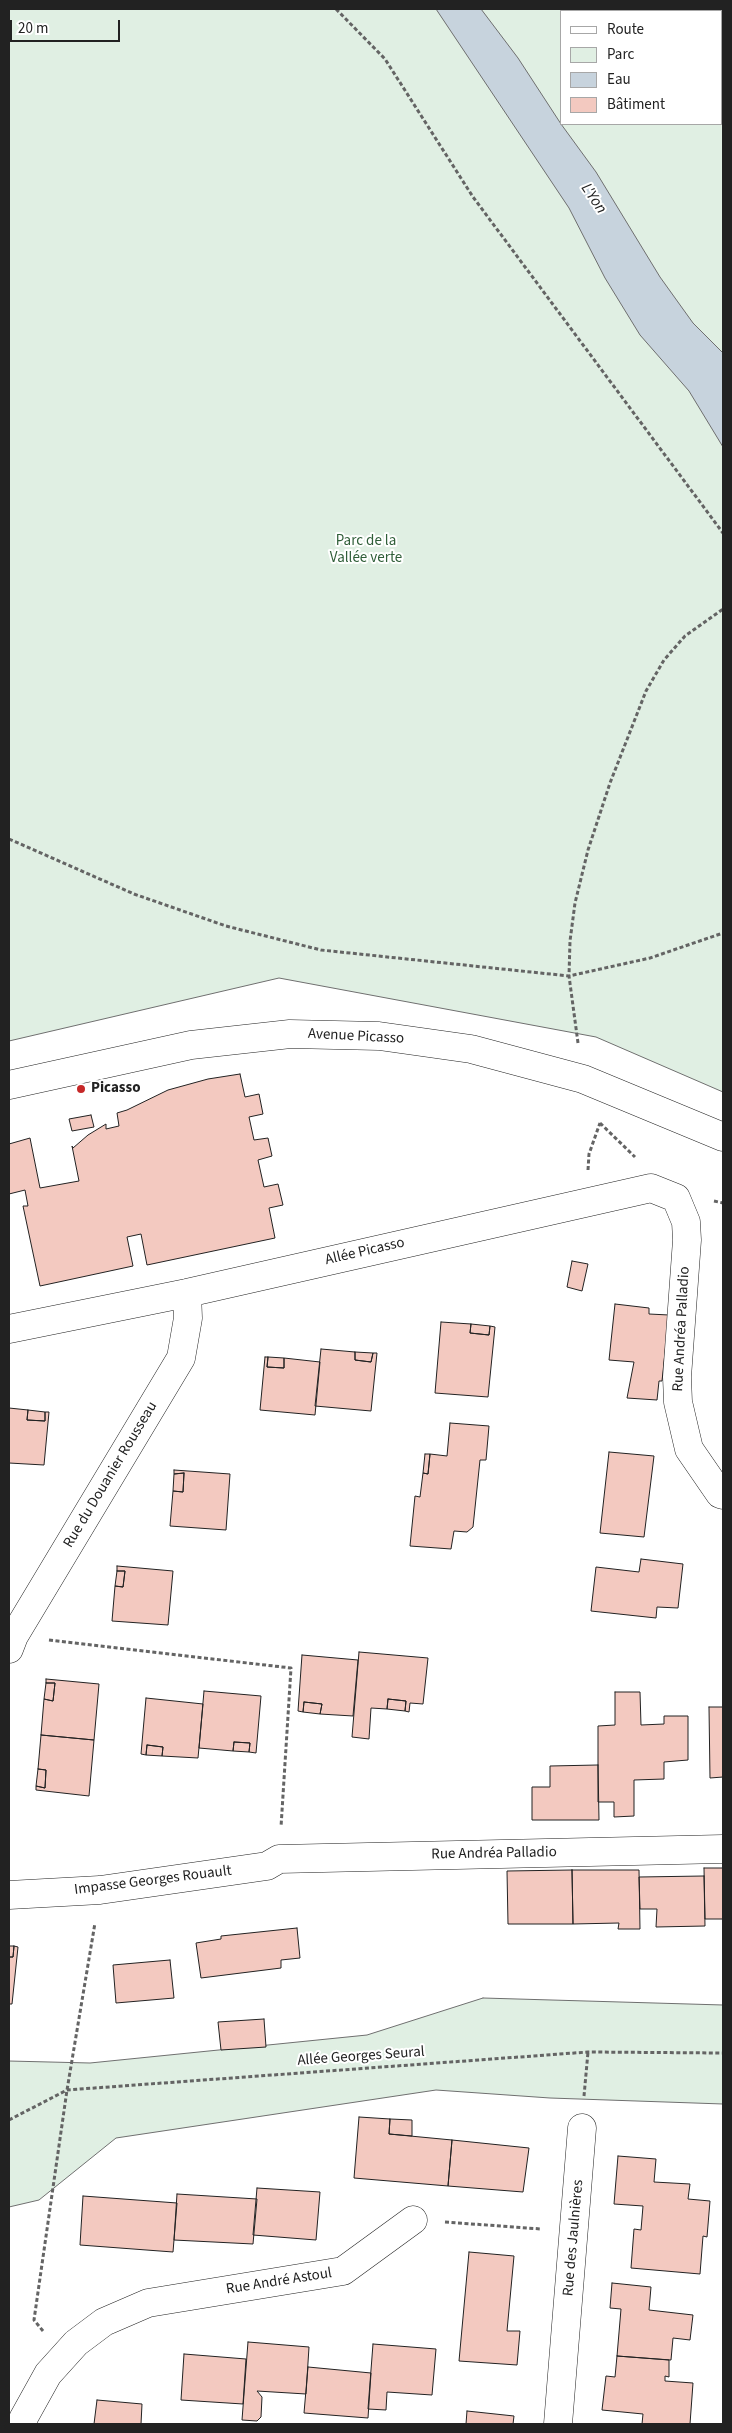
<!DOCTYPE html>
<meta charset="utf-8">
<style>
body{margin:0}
#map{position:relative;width:732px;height:2433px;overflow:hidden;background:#fff;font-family:"Source Sans 3",sans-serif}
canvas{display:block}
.frame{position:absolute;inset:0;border:10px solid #222;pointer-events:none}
.legend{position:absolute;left:560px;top:10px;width:162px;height:115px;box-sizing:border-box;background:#fff;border:1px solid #a7a7a7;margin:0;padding:6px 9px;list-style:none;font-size:15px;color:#222}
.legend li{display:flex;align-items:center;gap:10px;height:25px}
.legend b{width:25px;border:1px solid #a7a7a7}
.scale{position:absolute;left:10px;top:20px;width:110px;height:22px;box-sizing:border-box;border:2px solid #222;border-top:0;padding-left:6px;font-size:15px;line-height:18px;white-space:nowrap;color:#222;-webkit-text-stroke:4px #fff;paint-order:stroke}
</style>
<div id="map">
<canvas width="732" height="2433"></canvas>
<div class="frame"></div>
<ul class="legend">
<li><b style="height:6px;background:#fff"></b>Route</li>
<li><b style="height:14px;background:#e0efe3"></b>Parc</li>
<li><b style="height:14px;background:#c7d3dd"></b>Eau</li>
<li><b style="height:14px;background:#f3c9c0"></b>Bâtiment</li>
</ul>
<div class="scale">20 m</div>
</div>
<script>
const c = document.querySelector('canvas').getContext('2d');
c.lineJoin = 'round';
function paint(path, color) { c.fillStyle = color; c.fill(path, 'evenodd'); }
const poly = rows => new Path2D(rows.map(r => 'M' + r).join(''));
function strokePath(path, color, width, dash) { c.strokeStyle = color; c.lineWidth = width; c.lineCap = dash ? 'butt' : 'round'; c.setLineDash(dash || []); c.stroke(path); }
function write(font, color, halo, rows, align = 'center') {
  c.font = font + ' "Source Sans 3",sans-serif'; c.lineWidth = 4; c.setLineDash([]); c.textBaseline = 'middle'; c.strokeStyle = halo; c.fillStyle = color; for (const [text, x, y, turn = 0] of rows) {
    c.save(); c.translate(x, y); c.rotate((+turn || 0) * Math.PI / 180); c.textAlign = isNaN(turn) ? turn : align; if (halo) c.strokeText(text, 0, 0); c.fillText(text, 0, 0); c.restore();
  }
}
const green = poly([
 [9,9,723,9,723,1092,596,1037,279,978,9,1041,9,9],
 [561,11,721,11,721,124,561,124,561,11],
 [483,1998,723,2005,723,2104,550,2098,436,2090,116,2138,39,2200,9,2207,9,2061,90,2063,367,2035,483,1998]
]);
const water = poly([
 [436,9,481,9,518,58,561,124,596,172,660,277,693,323,723,353,723,447,689,391,640,335,605,278,569,208,436,9]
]);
const building = poly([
 [240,1074,245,1097,259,1094,263,1114,249,1117,254,1140,268,1138,272,1156,258,1160,264,1187,278,1184,283,1205,269,1208,275,1238,147,1265,141,1234,127,1237,133,1266,40,1286,23,1206,28,1206,25,1190,9,1194,9,1144,30,1138,40,1188,79,1181,72,1146,73,1148,88,1135,106,1124,106,1129,119,1126,117,1113,127,1110,168,1090,208,1079,240,1074],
 [91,1115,94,1127,72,1131,69,1119,91,1115],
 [572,1261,588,1264,582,1291,567,1287,572,1261],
 [615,1304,649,1308,649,1314,669,1315,662,1381,659,1381,657,1400,627,1398,634,1362,609,1360,615,1304],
 [441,1322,471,1324,470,1333,489,1335,490,1326,495,1327,488,1397,435,1393,441,1322],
 [471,1324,490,1326,489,1335,470,1333,471,1324],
 [321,1349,355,1352,355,1360,371,1362,373,1353,377,1353,371,1411,315,1406,321,1349],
 [355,1352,373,1353,371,1362,355,1360,355,1352],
 [265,1357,268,1357,267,1367,284,1368,284,1358,320,1362,315,1415,260,1410,265,1357],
 [268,1357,284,1358,284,1368,267,1367,268,1357],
 [9,1408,28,1410,27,1420,45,1421,45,1412,49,1412,44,1465,9,1463,9,1408],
 [28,1410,45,1412,45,1421,27,1420,28,1410],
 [450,1423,489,1426,486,1460,480,1460,473,1527,467,1532,454,1531,451,1549,410,1546,415,1496,420,1497,423,1473,428,1474,430,1454,447,1456,450,1423],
 [609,1452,654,1456,644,1537,600,1533,609,1452],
 [425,1454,430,1454,428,1474,423,1473,425,1454],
 [174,1470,230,1474,226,1530,170,1526,173,1491,183,1492,184,1473,174,1474,174,1470],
 [184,1473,183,1492,173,1491,174,1474,184,1473],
 [641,1559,683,1564,678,1608,657,1607,656,1618,591,1611,596,1567,639,1572,641,1559],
 [117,1566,173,1571,168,1625,112,1621,115,1586,123,1587,125,1571,117,1571,117,1566],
 [117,1571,125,1571,123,1587,115,1586,117,1571],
 [359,1652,428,1658,423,1704,410,1703,409,1712,405,1711,406,1701,388,1699,387,1709,371,1708,369,1739,352,1737,359,1652],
 [302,1655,358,1660,353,1716,320,1714,322,1704,304,1702,303,1712,298,1711,302,1655],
 [46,1679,99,1684,94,1740,41,1735,44,1699,53,1701,55,1683,46,1683,46,1679],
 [46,1683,55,1683,53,1701,44,1699,46,1683],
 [204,1691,261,1696,256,1753,249,1752,250,1743,234,1742,233,1751,199,1748,204,1691],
 [615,1692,640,1692,641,1725,664,1724,664,1716,688,1716,688,1760,664,1762,664,1779,634,1780,634,1816,614,1817,614,1802,598,1802,598,1726,615,1725,615,1692],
 [146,1698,203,1704,198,1758,162,1756,163,1747,147,1745,146,1755,141,1754,146,1698],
 [388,1699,406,1701,405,1711,387,1709,388,1699],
 [304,1702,322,1704,320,1714,303,1712,304,1702],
 [709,1707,723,1707,723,1777,710,1778,709,1707],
 [41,1735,94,1740,89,1796,36,1790,36,1786,45,1788,46,1770,38,1769,41,1735],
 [234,1742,250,1743,249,1752,233,1751,234,1742],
 [147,1745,163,1747,162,1756,146,1755,147,1745],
 [598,1765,599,1820,532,1820,532,1787,550,1787,550,1766,598,1765],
 [38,1769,46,1770,45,1788,36,1786,38,1769],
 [704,1868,723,1868,723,1940,723,1919,705,1919,704,1868],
 [572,1870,573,1924,508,1924,507,1871,572,1870],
 [572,1870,639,1870,640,1929,618,1929,619,1923,573,1924,572,1870],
 [704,1876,705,1926,656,1927,657,1909,640,1909,639,1877,704,1876],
 [297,1928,300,1958,281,1960,281,1968,201,1978,196,1943,221,1939,221,1936,297,1928],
 [9,1946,14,1946,13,1957,9,1957,9,1946],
 [14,1946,18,1947,12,2004,9,2004,9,1957,13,1957,14,1946],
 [170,1960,174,1998,116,2003,113,1965,170,1960],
 [264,2019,266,2047,221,2050,218,2022,264,2019],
 [359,2117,390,2119,389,2134,452,2140,448,2186,354,2178,359,2117],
 [390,2119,412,2120,412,2136,389,2134,390,2119],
 [452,2140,529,2148,523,2192,448,2186,452,2140],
 [618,2156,656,2159,654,2182,690,2184,688,2199,710,2201,707,2237,703,2236,700,2274,631,2268,634,2229,641,2230,643,2206,614,2204,618,2156],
 [257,2188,320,2192,316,2240,253,2235,257,2188],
 [177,2194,257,2199,253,2244,174,2240,177,2194],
 [83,2196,177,2203,173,2252,80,2245,83,2196],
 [469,2252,514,2256,507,2331,520,2331,517,2365,459,2361,469,2252],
 [612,2283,651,2287,649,2310,693,2315,690,2340,673,2338,671,2360,617,2356,621,2309,610,2308,612,2283],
 [248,2342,309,2347,306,2394,257,2391,262,2397,261,2417,257,2421,242,2420,248,2342],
 [373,2344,436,2349,432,2395,387,2392,386,2410,368,2409,373,2344],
 [184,2354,246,2359,243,2404,181,2400,184,2354],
 [617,2356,669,2360,669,2377,665,2376,665,2381,693,2383,690,2424,642,2424,643,2414,602,2410,606,2376,615,2377,617,2356],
 [308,2367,371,2373,368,2418,304,2413,308,2367],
 [97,2400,142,2404,141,2424,94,2424,97,2400],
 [467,2411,514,2416,513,2424,466,2424,467,2411]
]);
const path = poly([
 [336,9,385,59,473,197,723,533],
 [9,839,134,894,226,926,321,950,569,976,650,958,723,933],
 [578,1043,569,976,570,941,575,903,588,850,610,783,646,691,664,660,685,636,723,609],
 [600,1123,635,1157],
 [588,1170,589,1154,600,1123],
 [714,1201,723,1203],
 [49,1640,291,1668,281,1827],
 [584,2096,588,2052],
 [9,2120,67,2090,588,2052,723,2053],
 [445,2222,541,2229],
 [43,2331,34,2320,67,2090,95,1923]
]);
const street = poly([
 [9,1329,187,1293,651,1188,676,1198,686,1222,687,1240,677,1377,678,1402,689,1449,720,1494,723,1495],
 [9,1649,14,1636,181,1358,188,1318,187,1293],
 [9,1895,100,1890,267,1866,279,1859,723,1849],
 [23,2424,23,2419,48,2374,76,2343,104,2322,148,2303,343,2271,413,2220],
 [558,2424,582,2128]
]);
const secondary = poly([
 [9,1085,191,1045,290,1034,379,1036,471,1049,583,1079,723,1137]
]);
const markers = [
 [81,1089,5,"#c62828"]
];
const parkNames = [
 ["Parc de la",366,542],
 ["Vallée verte",366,559]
];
const streetNames = [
 ["Avenue Picasso",356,1037,3],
 ["Allée Picasso",365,1252,-13],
 ["Rue Andréa Palladio",682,1329,-87],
 ["Rue du Douanier Rousseau",111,1475,-59],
 ["Rue Andréa Palladio",494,1854,-1],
 ["Impasse Georges Rouault",153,1881,-7],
 ["Allée Georges Seural",361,2057,-4],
 ["Rue des Jaulnières",574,2238,-85],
 ["Rue André Astoul",279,2282,-9]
];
const poiNames = [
 ["Picasso",91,1089]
];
const waterNames = [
 ["L'Yon",593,199,56]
];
paint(green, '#e0efe3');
strokePath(green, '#6f6f6f', 1);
paint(water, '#c7d3dd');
strokePath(water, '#6f6f6f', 1);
paint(building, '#f3c9c0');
strokePath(building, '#222', 1);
strokePath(street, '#222', 29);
strokePath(secondary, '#222', 29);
strokePath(path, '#646464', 3, [4, 2.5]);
strokePath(street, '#fff', 28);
strokePath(secondary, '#fff', 28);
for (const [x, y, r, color] of markers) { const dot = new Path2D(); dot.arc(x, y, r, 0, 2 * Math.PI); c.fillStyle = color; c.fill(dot); strokePath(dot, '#fff', 2); }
write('15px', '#2f5e38', '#fff', parkNames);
write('15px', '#222', '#fff', streetNames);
write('bold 15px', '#222', '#fff', poiNames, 'left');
write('italic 16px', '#222', '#fff', waterNames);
</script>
